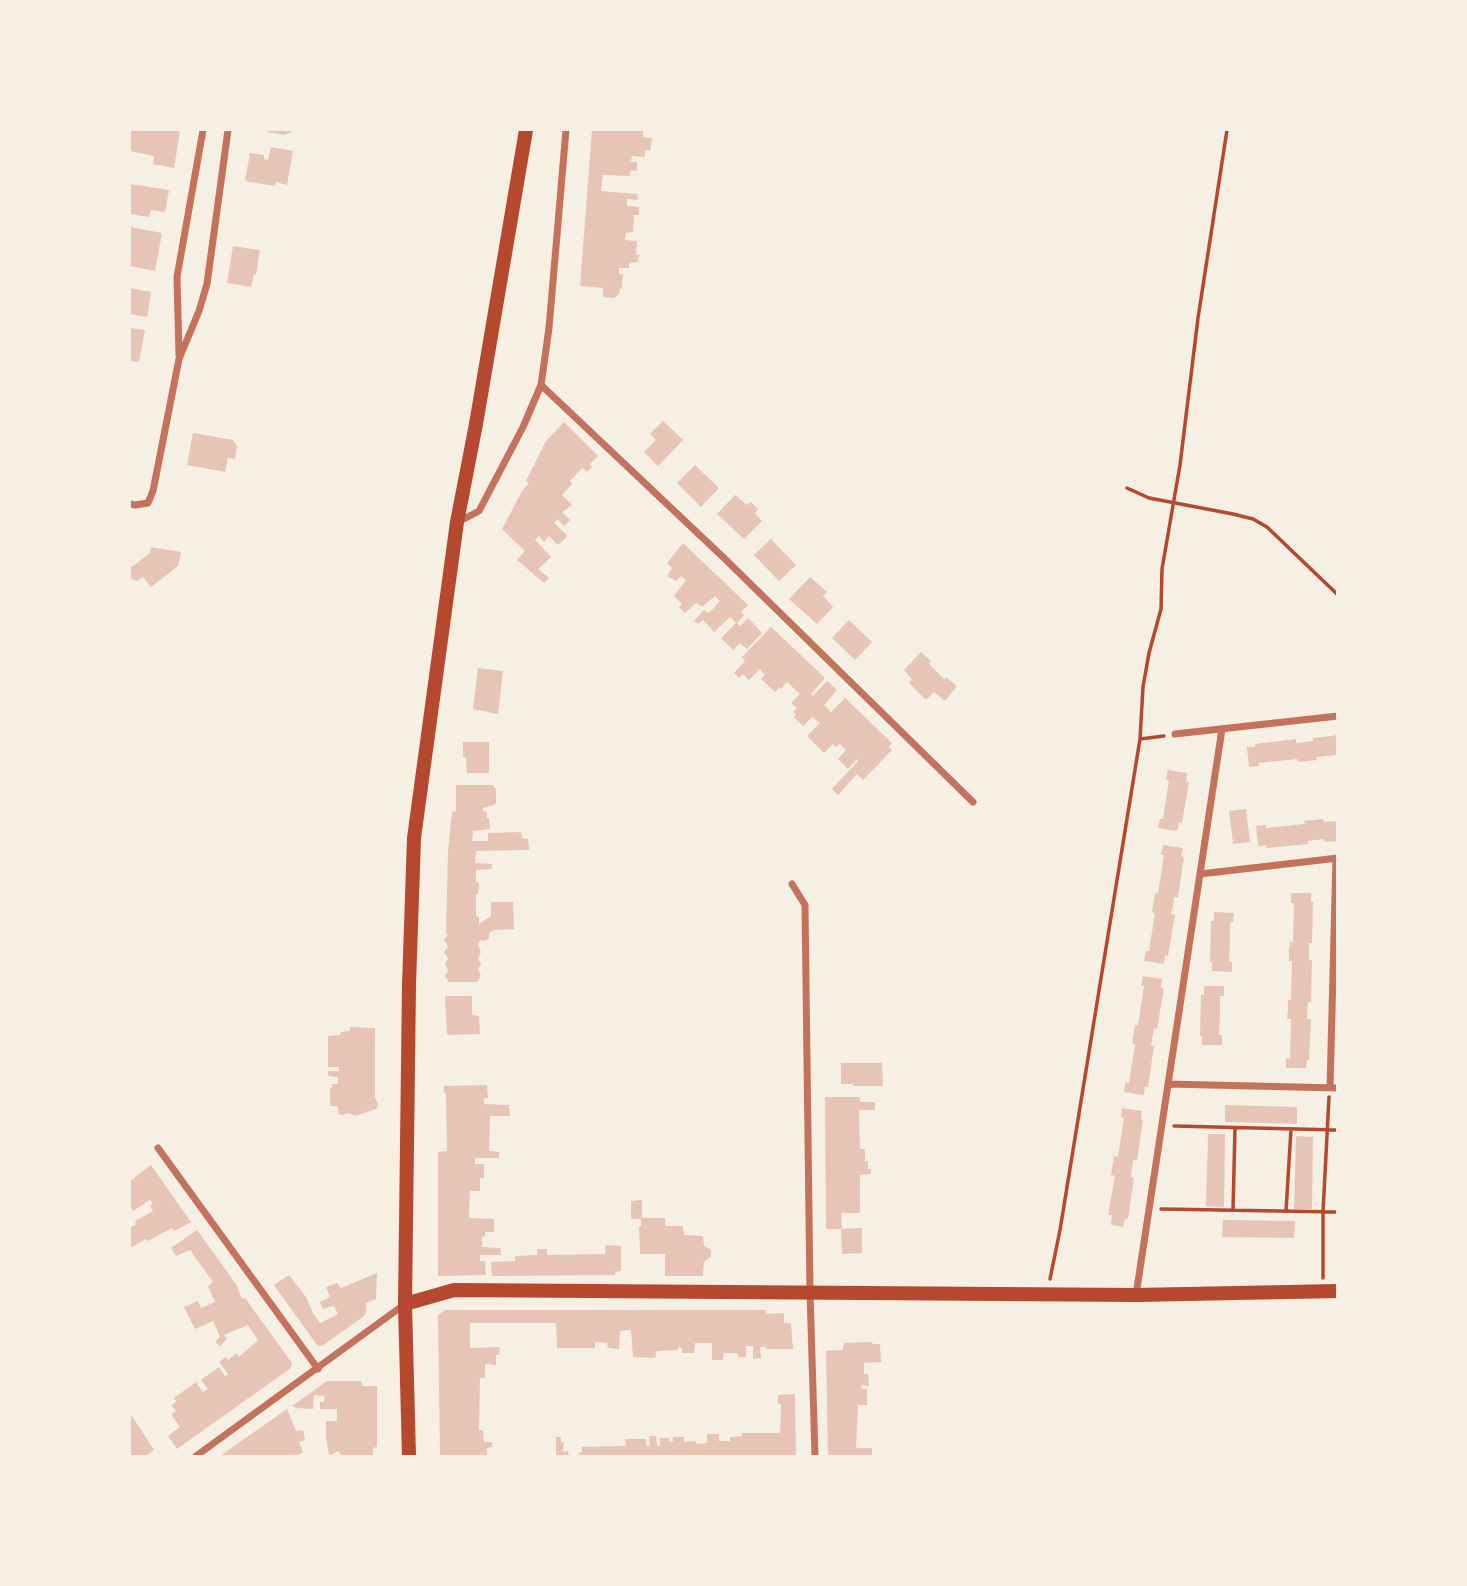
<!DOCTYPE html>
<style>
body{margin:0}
#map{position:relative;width:1467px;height:1586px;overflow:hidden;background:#f6efe4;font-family:"Nunito Sans",sans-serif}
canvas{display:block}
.frame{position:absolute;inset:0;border:131px solid #f6efe4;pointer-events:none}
</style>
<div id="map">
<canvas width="1467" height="1586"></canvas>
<div class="frame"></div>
</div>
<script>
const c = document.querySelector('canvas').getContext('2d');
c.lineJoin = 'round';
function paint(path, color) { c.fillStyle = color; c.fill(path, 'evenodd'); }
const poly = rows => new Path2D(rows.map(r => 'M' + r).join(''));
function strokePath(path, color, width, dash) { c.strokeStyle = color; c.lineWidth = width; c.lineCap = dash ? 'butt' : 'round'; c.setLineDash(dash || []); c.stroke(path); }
const building = poly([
 [130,130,180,131,174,168,153,164,154,156,130,151],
 [268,130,291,130,291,133,287,133,286,135,267,132],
 [592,130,643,130,643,137,652,138,650,151,645,150,645,157,632,156,631,162,637,162,637,171,631,170,630,176,603,175,601,191,637,194,638,200,627,199,627,206,639,207,639,215,634,215,633,232,626,233,625,240,637,241,636,255,639,255,638,262,629,263,629,268,619,268,619,274,623,274,622,288,620,289,619,294,614,298,603,297,603,288,580,286],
 [271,147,293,151,287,185,276,182,275,186,245,181,250,153,264,155,264,159,268,160],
 [130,184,169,190,165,212,151,210,149,217,130,214],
 [130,227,162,233,155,271,130,266],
 [233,246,260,250,256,275,254,274,251,287,227,283],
 [130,288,151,292,147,317,130,314],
 [130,328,145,330,139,362,130,361],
 [663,421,683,440,658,466,644,452,656,440,650,434],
 [564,422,598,456,590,464,592,467,587,472,582,468,570,481,572,484,562,495,572,505,562,512,570,520,564,526,558,519,554,523,568,536,558,545,549,536,544,542,539,536,535,540,551,557,538,569,549,578,544,583,517,560,525,551,502,529,522,491,529,483,526,481,546,441],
 [193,433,233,440,237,446,235,459,228,458,225,472,187,465],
 [695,465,719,488,701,507,677,483],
 [735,495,747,505,751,502,758,509,755,513,762,521,744,539,717,514],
 [771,539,796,565,779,581,754,555],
 [683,543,748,605,741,612,744,615,737,623,740,626,748,618,762,633,747,649,740,643,733,650,721,638,736,623,730,617,714,632,703,620,698,624,694,621,704,610,709,613,720,601,715,596,702,607,696,603,685,613,679,607,682,604,674,596,686,580,681,576,676,581,667,576,672,568,667,563],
 [151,547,181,552,178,566,151,587,143,577,137,581,131,579,130,577,130,566,133,566,150,553],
 [810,577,827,592,823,596,833,607,817,624,789,599],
 [849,620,872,642,855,660,832,638],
 [771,627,825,678,811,694,813,696,827,681,837,690,824,705,831,712,845,698,892,743,889,747,892,750,863,780,857,774,838,795,832,789,858,761,857,759,848,769,838,759,846,750,840,744,836,747,833,744,824,753,807,736,820,723,812,717,803,726,794,717,796,714,793,712,797,708,791,703,800,694,787,682,781,689,780,687,775,692,761,679,765,675,760,669,749,680,743,674,739,678,734,673,745,661,742,657],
 [921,652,931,661,929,664,945,680,946,677,957,686,945,701,934,692,926,700,909,683,912,679,904,670],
 [478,668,503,671,498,714,473,709],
 [1338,735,1338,755,1316,757,1317,760,1298,762,1297,759,1258,763,1259,766,1249,767,1247,747,1255,747,1255,744,1296,739,1296,743,1305,742,1313,741,1313,738],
 [463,742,489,742,489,773,467,773,466,758,463,757],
 [1168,770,1187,773,1186,782,1189,782,1182,823,1179,822,1177,831,1158,828,1160,819,1163,819,1169,780,1166,780],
 [456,785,493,785,496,789,496,803,494,805,483,808,483,811,487,812,487,818,489,818,490,829,473,831,472,841,488,841,488,833,521,832,522,838,528,839,529,850,476,851,475,863,492,864,492,869,476,870,476,882,479,883,478,894,476,895,476,916,479,917,479,924,491,916,491,902,513,902,514,929,494,930,489,933,489,938,485,941,480,940,478,946,481,952,478,958,481,963,478,970,481,976,477,982,449,982,445,976,448,970,445,964,448,958,444,952,448,946,444,940,448,934,446,933,448,851,452,812,456,811],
 [1246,809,1250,842,1233,844,1229,811],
 [1323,819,1324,822,1338,821,1338,841,1325,842,1324,839,1308,841,1308,844,1267,848,1266,845,1258,846,1256,826,1266,825,1266,828,1305,824,1304,821],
 [1163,845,1183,848,1181,856,1184,857,1178,897,1174,897,1173,906,1171,914,1175,915,1168,956,1165,955,1164,964,1144,961,1146,951,1149,951,1155,913,1152,912,1155,893,1158,894,1164,855,1161,855],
 [1291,893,1311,893,1311,902,1313,902,1312,943,1309,943,1309,960,1312,960,1311,1002,1308,1002,1307,1019,1311,1019,1309,1060,1307,1060,1306,1068,1286,1068,1286,1058,1290,1059,1291,1019,1287,1019,1288,1010,1288,1000,1291,1000,1292,961,1289,961,1289,952,1290,942,1293,942,1294,903,1291,903],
 [1214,912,1234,913,1233,922,1230,922,1230,941,1229,962,1232,962,1232,972,1212,971,1212,962,1210,962,1211,921,1214,921],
 [1143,976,1162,979,1161,988,1164,988,1157,1029,1154,1028,1151,1046,1154,1046,1148,1087,1145,1087,1144,1095,1124,1092,1125,1082,1129,1083,1135,1044,1132,1044,1135,1025,1138,1025,1144,986,1141,986],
 [1204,986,1224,986,1224,996,1220,996,1220,1015,1219,1035,1222,1035,1222,1045,1202,1045,1202,1036,1200,1036,1201,995,1204,995],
 [445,996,472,996,472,1015,479,1016,480,1034,447,1035],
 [350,1027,375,1028,375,1097,378,1105,376,1109,355,1116,348,1113,343,1115,339,1114,337,1106,330,1106,330,1088,332,1088,332,1084,338,1084,338,1077,328,1076,328,1071,339,1071,339,1067,328,1067,328,1036,340,1035,341,1032,350,1031],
 [841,1063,882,1063,883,1086,853,1086,853,1084,841,1084],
 [487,1085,488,1098,484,1098,484,1104,509,1105,510,1116,490,1116,489,1151,499,1152,499,1158,475,1158,475,1164,484,1164,484,1178,480,1178,480,1191,470,1191,469,1218,494,1219,494,1232,485,1232,485,1236,482,1237,482,1247,500,1248,501,1255,480,1255,480,1261,485,1261,486,1275,438,1276,438,1152,447,1151,446,1093,444,1093,444,1086],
 [825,1097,860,1097,860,1102,875,1102,875,1110,859,1110,860,1149,865,1149,865,1161,868,1161,868,1169,871,1169,871,1174,860,1175,860,1213,841,1213,842,1229,862,1228,862,1253,842,1254,841,1229,826,1229],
 [1225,1105,1297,1107,1297,1124,1225,1122],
 [1122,1108,1142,1111,1141,1119,1143,1120,1137,1160,1133,1160,1131,1177,1134,1178,1128,1219,1125,1218,1123,1227,1111,1225,1112,1215,1108,1215,1115,1176,1111,1175,1114,1156,1118,1157,1124,1118,1121,1117],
 [1208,1134,1225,1134,1224,1207,1206,1206],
 [1296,1136,1313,1137,1312,1209,1294,1209],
 [151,1165,191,1222,174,1231,172,1228,148,1241,146,1239,130,1248,130,1228,136,1224,135,1221,153,1211,150,1205,153,1203,150,1200,133,1211,130,1206,130,1181],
 [642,1200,642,1218,665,1218,665,1226,683,1226,684,1235,703,1236,704,1246,711,1250,711,1257,704,1262,703,1276,665,1276,665,1254,640,1254,639,1227,641,1226,641,1219,631,1219,631,1201],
 [1223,1220,1295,1221,1294,1238,1222,1237],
 [197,1230,236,1284,242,1299,245,1298,292,1363,291,1368,177,1449,168,1436,180,1427,171,1414,176,1411,171,1405,176,1402,174,1398,196,1382,203,1392,208,1389,201,1380,219,1367,225,1376,228,1374,219,1362,226,1357,228,1360,237,1353,239,1357,258,1340,248,1325,224,1335,227,1339,220,1346,215,1342,220,1337,213,1321,195,1329,184,1307,198,1301,201,1308,215,1302,208,1286,213,1282,190,1250,176,1256,171,1248],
 [606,1245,621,1246,621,1271,615,1272,615,1275,492,1276,491,1262,515,1261,515,1256,537,1255,537,1249,547,1249,547,1255,605,1254],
 [377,1273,376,1299,366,1303,366,1313,363,1317,322,1346,317,1345,274,1285,289,1275,306,1297,313,1313,320,1323,338,1314,334,1306,323,1309,320,1302,330,1297,326,1287,337,1283,341,1288],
 [445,1310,766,1310,766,1314,784,1313,784,1323,791,1323,793,1349,766,1349,766,1347,760,1347,761,1358,753,1359,753,1346,746,1346,746,1357,738,1357,737,1353,724,1353,723,1360,712,1360,712,1343,695,1343,694,1353,682,1353,682,1348,678,1347,678,1350,657,1351,655,1358,633,1357,631,1330,620,1331,619,1349,608,1348,607,1343,595,1342,595,1348,557,1348,556,1323,470,1323,470,1348,500,1347,499,1355,496,1355,496,1365,485,1364,485,1378,480,1378,479,1430,483,1430,484,1442,492,1442,492,1447,487,1448,487,1456,440,1456,438,1315],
 [872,1342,873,1344,880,1344,881,1362,864,1363,864,1374,868,1374,869,1386,861,1385,862,1389,867,1389,867,1405,858,1405,856,1448,872,1448,872,1456,828,1456,826,1351,843,1350,844,1343],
 [327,1381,361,1381,362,1386,377,1386,377,1447,373,1448,373,1456,342,1456,338,1451,329,1456,326,1437,326,1421,337,1421,337,1409,320,1409,320,1402,324,1402,325,1396,314,1395,313,1409,297,1408,292,1406],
 [795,1394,796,1456,579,1456,579,1452,582,1453,582,1447,626,1446,625,1439,646,1439,646,1446,650,1446,649,1436,656,1436,657,1446,660,1446,660,1438,669,1438,669,1442,673,1441,673,1437,684,1437,684,1442,695,1441,697,1444,707,1443,707,1434,719,1434,719,1441,730,1441,730,1437,742,1436,742,1433,780,1433,781,1404,778,1404,778,1395],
 [287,1409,296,1431,303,1430,305,1440,299,1442,303,1452,296,1456,292,1456,290,1454,287,1456,220,1456],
 [132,1416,154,1450,146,1456,131,1456,130,1455,130,1418],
 [556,1437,561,1437,561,1442,564,1442,563,1452,568,1451,569,1456,556,1456]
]);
const path = poly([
 [1127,488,1149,498,1233,514,1253,519,1267,527,1338,595],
 [1164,736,1140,739,1143,687,1149,653,1161,609,1162,569,1180,465,1198,318,1227,130],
 [1174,1126,1338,1130],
 [1161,1209,1338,1212],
 [1233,1210,1235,1128],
 [1286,1211,1291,1129],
 [1323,1278,1323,1212,1329,1097],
 [1050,1279,1060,1230,1140,739]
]);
const minor = poly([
 [179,355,177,277,203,130],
 [541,385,724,558,973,802],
 [130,504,135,505,148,503,153,491,179,359,199,311,207,284,228,130],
 [458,522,479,511,523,427,541,385,549,328,566,130],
 [1175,734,1338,716],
 [1200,874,1338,858],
 [792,884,805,905,810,1292,815,1456],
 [1168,1084,1338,1088],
 [1330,1088,1336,858],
 [158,1148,318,1369],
 [1136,1295,1222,729],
 [196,1456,405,1304]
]);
const secondary = poly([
 [405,1304,454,1290,1136,1295,1338,1291],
 [409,1456,405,1304,409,985,414,838,457,522,476,424,526,130]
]);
paint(building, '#e6c5b7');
strokePath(path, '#b5482f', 3.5);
strokePath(minor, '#c5725c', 7);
strokePath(secondary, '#b5482f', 14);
</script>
